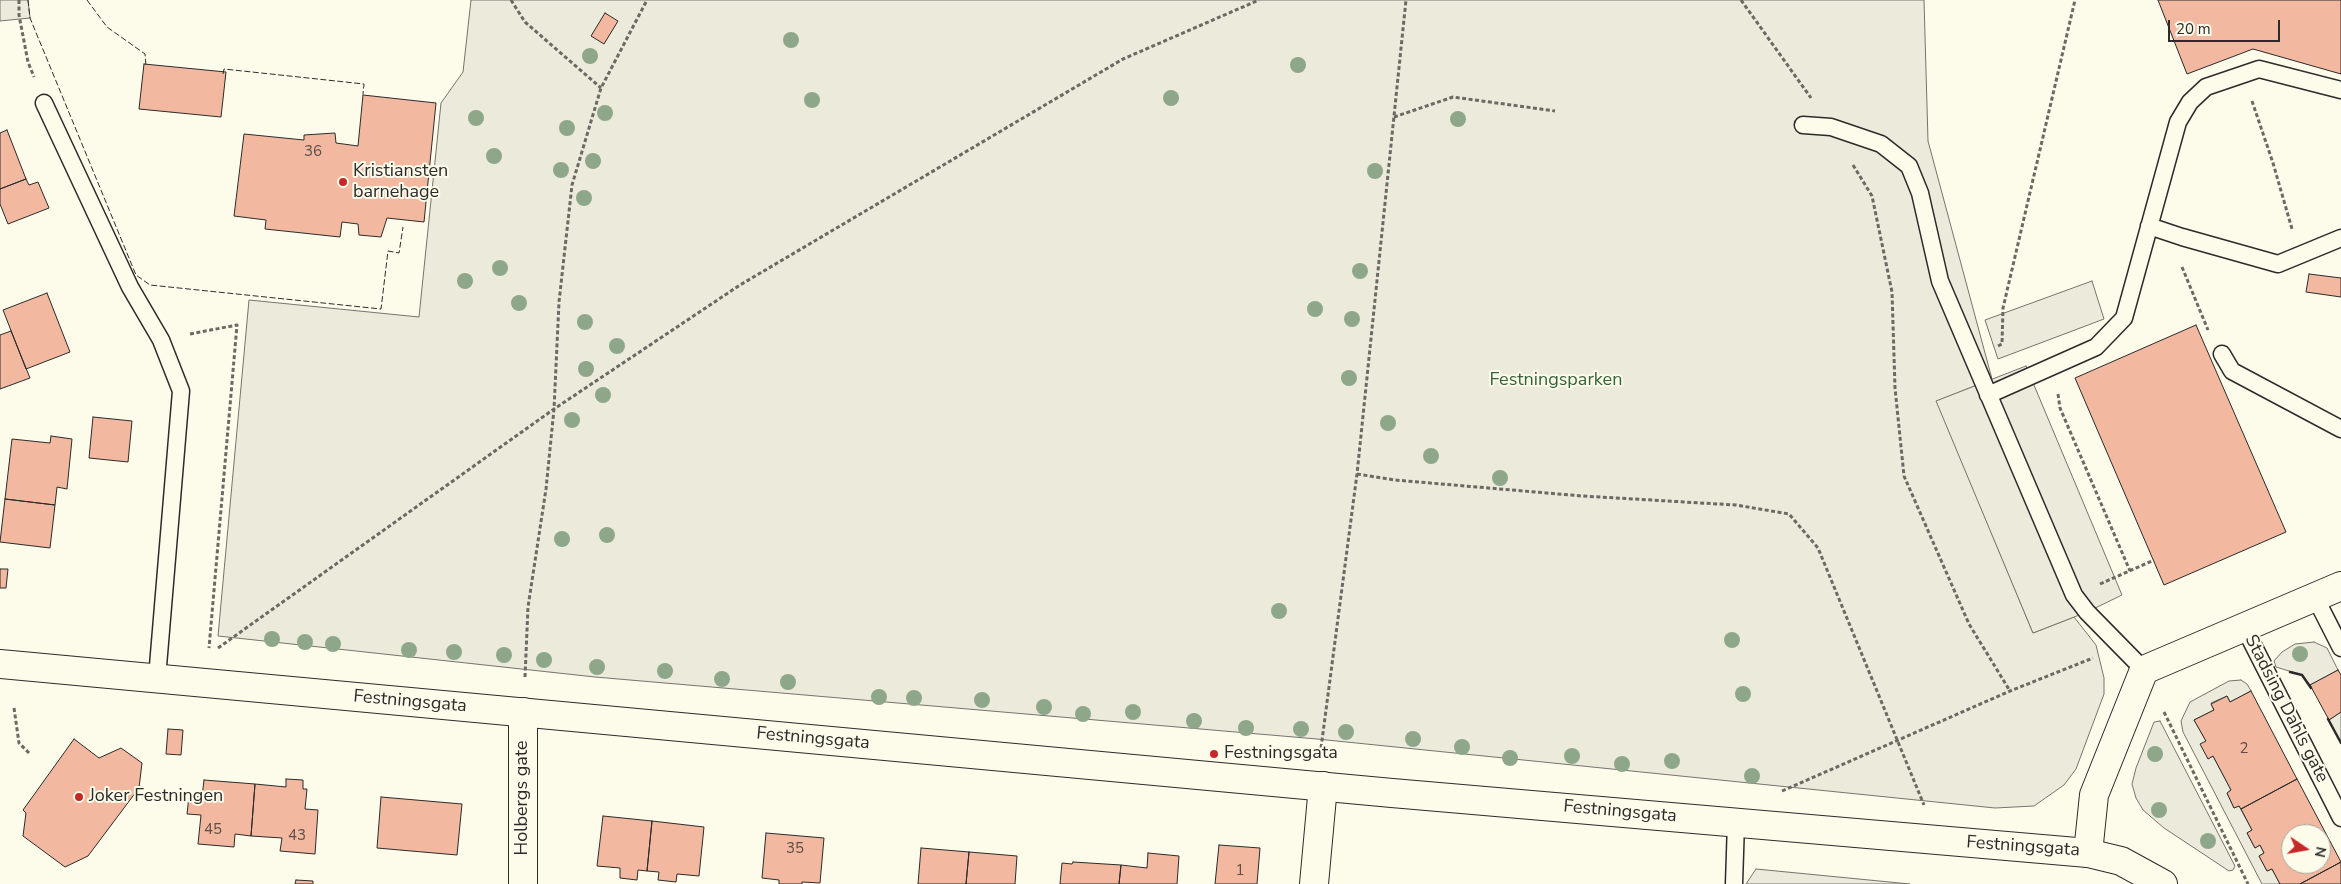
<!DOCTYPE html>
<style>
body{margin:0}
#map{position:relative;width:2341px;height:884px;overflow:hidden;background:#fdfbea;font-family:"Nunito Sans",sans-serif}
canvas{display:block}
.north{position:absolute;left:2281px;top:824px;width:50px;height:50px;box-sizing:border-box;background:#fdfbea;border:1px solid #a9a89e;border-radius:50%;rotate:102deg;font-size:14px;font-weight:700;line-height:20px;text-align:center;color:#2b2b2b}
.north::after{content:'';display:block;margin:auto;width:18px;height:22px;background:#c62828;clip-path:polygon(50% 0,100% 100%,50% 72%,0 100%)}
.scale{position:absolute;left:2168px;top:20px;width:112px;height:22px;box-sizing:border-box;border:2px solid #2b2b2b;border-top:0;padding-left:6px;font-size:15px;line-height:18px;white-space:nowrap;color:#2b2b2b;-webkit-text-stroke:4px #fdfbea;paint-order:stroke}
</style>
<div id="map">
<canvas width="2341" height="884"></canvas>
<div class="north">N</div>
<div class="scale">20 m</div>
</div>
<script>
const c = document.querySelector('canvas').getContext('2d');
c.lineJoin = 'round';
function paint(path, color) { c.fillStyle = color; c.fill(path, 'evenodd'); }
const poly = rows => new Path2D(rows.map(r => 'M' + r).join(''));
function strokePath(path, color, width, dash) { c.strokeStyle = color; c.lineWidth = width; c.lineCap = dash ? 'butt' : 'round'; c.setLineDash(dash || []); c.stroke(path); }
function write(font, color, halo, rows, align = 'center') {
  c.font = font + ' "Nunito Sans",sans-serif'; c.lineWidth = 4; c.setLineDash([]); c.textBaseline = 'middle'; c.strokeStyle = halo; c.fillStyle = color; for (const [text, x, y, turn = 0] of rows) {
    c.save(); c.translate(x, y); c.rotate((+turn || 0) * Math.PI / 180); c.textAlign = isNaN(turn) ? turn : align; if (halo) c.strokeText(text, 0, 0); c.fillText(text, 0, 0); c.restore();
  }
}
const green = poly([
 [0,0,28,0,30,18,0,21,0,0],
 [471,0,1924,0,1928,141,1992,379,1937,401,2033,633,2074,617,2096,645,2104,678,2104,694,2076,769,2064,785,2034,806,1995,808,1317,739,595,677,218,636,249,300,419,317,441,103,463,72,471,0],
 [2092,281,2104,319,1998,359,1985,320,2092,281],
 [2314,642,2327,648,2338,670,2310,685,2302,675,2276,667,2274,661,2282,652,2295,644,2314,642],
 [2241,680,2247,684,2251,691,2230,702,2227,696,2211,703,2214,710,2194,720,2206,741,2208,759,2213,756,2231,790,2227,793,2234,808,2239,806,2252,830,2247,833,2255,848,2260,845,2264,853,2259,856,2267,871,2272,869,2280,884,2262,884,2183,732,2181,721,2190,702,2229,681,2241,680],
 [2341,712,2341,743,2329,720,2341,712],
 [2160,721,2235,866,2233,870,2229,871,2164,828,2143,810,2136,798,2132,784,2136,768,2154,722,2160,721],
 [1756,869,1910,884,1746,884,1756,869]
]);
const parking = poly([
 [2026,366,2122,595,2087,612,2033,633,1936,401,2026,366]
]);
const building = poly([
 [2158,0,2341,0,2341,74,2253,49,2187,74,2158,0],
 [605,13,618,21,604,44,591,36,605,13],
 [144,64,226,72,221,117,139,109,144,64],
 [363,95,436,103,424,222,387,218,381,237,359,235,358,224,342,222,340,237,265,229,266,220,234,216,244,134,304,140,304,135,335,133,336,143,358,146,363,95],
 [7,130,26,179,0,189,0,133,7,130],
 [26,179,29,185,38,182,49,208,8,224,0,204,0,189,26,179],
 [2309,274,2341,278,2341,297,2306,292,2309,274],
 [47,293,70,352,26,369,3,310,47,293],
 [2196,325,2286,532,2164,585,2075,378,2196,325],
 [11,331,30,378,0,389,0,335,11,331],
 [93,417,132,421,128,462,89,458,93,417],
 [51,436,72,439,67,489,57,487,55,505,5,499,12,439,50,443,51,436],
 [5,499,55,505,50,548,0,542,5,499],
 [0,569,8,569,6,588,0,588,0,569],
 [2338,670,2341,675,2341,712,2329,720,2310,685,2338,670],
 [2251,691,2297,779,2241,809,2239,806,2234,808,2227,793,2231,790,2213,756,2208,759,2200,744,2206,741,2194,720,2214,710,2211,704,2227,696,2230,702,2251,691],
 [168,729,183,730,181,755,166,754,168,729],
 [74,739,99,758,121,748,142,763,139,788,88,856,65,867,23,836,26,813,23,810,74,739],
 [286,779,303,780,303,789,307,789,305,809,318,810,315,854,280,851,282,838,251,836,255,784,286,787,286,779],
 [2297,779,2341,862,2300,884,2280,884,2272,869,2267,871,2259,856,2264,853,2260,845,2255,848,2247,833,2252,830,2241,809,2297,779],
 [2291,834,2321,834,2321,864,2291,864,2291,834],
 [204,780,255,784,251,836,235,834,234,847,198,844,201,815,187,814,189,796,202,797,204,780],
 [381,797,462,804,457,855,377,848,381,797],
 [603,816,652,821,647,871,638,870,637,880,620,878,620,868,597,866,603,816],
 [652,821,704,827,699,876,677,874,676,882,658,880,659,872,647,871,652,821],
 [766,833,824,838,820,883,802,882,802,884,779,884,779,880,762,878,766,833],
 [1219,845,1260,848,1257,884,1215,884,1219,845],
 [921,848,969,852,966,884,918,884,921,848],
 [969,852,1017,856,1015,884,966,884,969,852],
 [1148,853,1179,856,1177,884,1119,884,1121,865,1147,868,1148,853],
 [1073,862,1121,865,1119,884,1060,884,1062,863,1072,864,1073,862],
 [2341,862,2341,884,2300,884,2341,862],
 [296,880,313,881,313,884,295,884,296,880]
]);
const path = poly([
 [19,0,19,15,28,62,34,77],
 [511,0,525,22,601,88],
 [1741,0,1811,98],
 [2252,101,2273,163,2292,229],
 [1394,117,1453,97,1555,111],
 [1853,165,1872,196,1892,292,1895,388,1904,476,1969,624,2010,691],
 [2182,267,2208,330],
 [190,334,237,325,209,648],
 [1998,346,2002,344,2003,308,2075,0],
 [2058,394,2060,408,2130,571],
 [1357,474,1395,480,1582,496,1736,505,1789,514,1818,548,1924,805],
 [2100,584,2154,560],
 [218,648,554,409,740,285,1123,59,1259,0],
 [525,677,528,607,546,489,554,409,559,302,572,185,601,88,647,0],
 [14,708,19,743,29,753],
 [2164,712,2248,884],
 [1321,748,1357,474,1406,0],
 [1782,791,2010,691,2093,658]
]);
const lane = poly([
 [44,103,130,287,161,340,181,391,157,678],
 [1803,125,1831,127,1881,144,1909,166,1920,193,1940,281,2074,595,2087,612,2144,670],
 [2149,226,2182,237,2278,264,2341,238],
 [2222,354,2232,371,2341,429],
 [1988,395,2096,347,2124,318,2178,122,2190,102,2206,87,2259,69,2341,90],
 [2315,597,2341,648],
 [2244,627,2341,818],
 [1734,884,1736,822]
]);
const street = poly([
 [2088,853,2094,795,2144,670,2341,586],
 [523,884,523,712],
 [1314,884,1323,786]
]);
const secondary = poly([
 [0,664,1392,793,2088,853,2121,861,2163,884]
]);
const fence = poly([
 [28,0,30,18,136,275,150,285,381,309,388,251,399,253,403,227],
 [87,0,107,27,145,54,146,66],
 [223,74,224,69,364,84,363,94]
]);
const wall = poly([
 [2290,672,2302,675,2311,688],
 [2328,719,2341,743]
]);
const trees = [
 [791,40],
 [590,56],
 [1298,65],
 [1171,98],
 [812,100],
 [605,113],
 [476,118],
 [1458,119],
 [567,128],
 [494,156],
 [593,161],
 [561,170],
 [1375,171],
 [584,198],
 [500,268],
 [1360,271],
 [465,281],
 [519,303],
 [1315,309],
 [1352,319],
 [585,322],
 [617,346],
 [586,369],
 [1349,378],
 [603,395],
 [572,420],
 [1388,423],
 [1431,456],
 [1500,478],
 [607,535],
 [562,539],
 [1279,611],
 [272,639],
 [1732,640],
 [305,642],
 [333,644],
 [409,650],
 [454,652],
 [2300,654],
 [504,655],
 [544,660],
 [597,667],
 [665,671],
 [722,679],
 [788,682],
 [1743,694],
 [879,697],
 [914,698],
 [982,700],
 [1044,707],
 [1133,712],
 [1083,714],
 [1194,721],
 [1246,728],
 [1301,729],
 [1346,732],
 [1413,739],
 [1462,747],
 [2155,754],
 [1572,756],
 [1510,758],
 [1672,761],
 [1622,764],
 [1752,776],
 [2159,810],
 [2208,841]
];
const markers = [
 [343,182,5,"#c62828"],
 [1214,754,5,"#c62828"],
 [79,797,5,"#c62828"]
];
const numberNames = [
 ["36",313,152],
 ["2",2244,749],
 ["45",213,830],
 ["43",297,836],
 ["35",795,849],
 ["1",1240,871]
];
const poiNames = [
 ["Kristiansten",353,172],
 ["barnehage",353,193],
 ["Festningsgata",1224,754],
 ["Joker Festningen",89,797]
];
const parkNames = [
 ["Festningsparken",1556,381]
];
const streetNames = [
 ["Festningsgata",410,702,5],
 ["Stadsing Dahls gate",2286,709,63],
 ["Festningsgata",813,739,5],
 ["Holbergs gate",523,798,-90],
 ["Festningsgata",1620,812,5],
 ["Festningsgata",2023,847,4]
];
paint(green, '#ecebdb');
strokePath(green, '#74746e', 1);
paint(parking, '#eceadb');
strokePath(parking, '#74746e', 1);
paint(building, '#f2b8a0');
strokePath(building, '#2b2b2b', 1);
strokePath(lane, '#2b2b2b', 19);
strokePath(street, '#2b2b2b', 30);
strokePath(secondary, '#2b2b2b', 30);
strokePath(path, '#6a6964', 3, [4, 2.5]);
strokePath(lane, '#fdfbea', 16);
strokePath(street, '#fdfbea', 28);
strokePath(secondary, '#fdfbea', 28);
strokePath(fence, '#2b2b2b', 1, [6, 2.5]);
strokePath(wall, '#2b2b2b', 2.5);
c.fillStyle = '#8ea78a';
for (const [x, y] of trees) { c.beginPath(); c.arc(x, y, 8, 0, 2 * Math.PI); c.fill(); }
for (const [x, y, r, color] of markers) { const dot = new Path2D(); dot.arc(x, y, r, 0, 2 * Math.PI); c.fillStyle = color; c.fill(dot); strokePath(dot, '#fdfbea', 2); }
write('15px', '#5d4e48', null, numberNames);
write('18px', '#2b2b2b', '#fdfbea', poiNames, 'left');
write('18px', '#34623c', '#fdfbea', parkNames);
write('18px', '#2b2b2b', '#fdfbea', streetNames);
</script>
